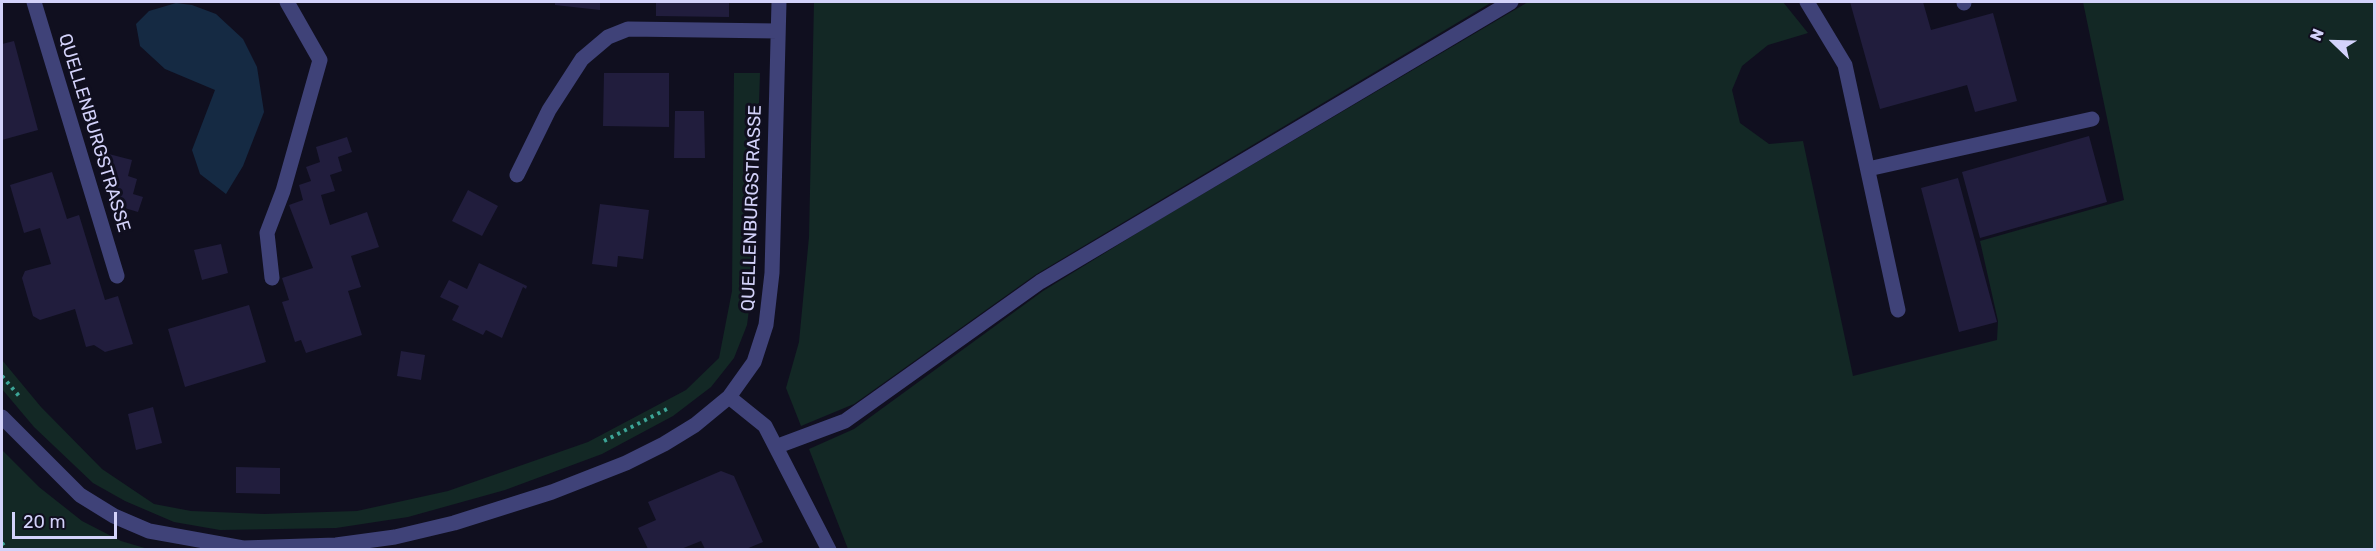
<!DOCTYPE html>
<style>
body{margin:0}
#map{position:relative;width:2376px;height:551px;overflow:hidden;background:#100f1f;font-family:Rubik,sans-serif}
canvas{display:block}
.frame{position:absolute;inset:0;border:3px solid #d3d2fa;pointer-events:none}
.north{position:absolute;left:2304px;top:12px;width:60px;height:60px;-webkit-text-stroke:4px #100f1f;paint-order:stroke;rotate:293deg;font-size:16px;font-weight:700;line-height:24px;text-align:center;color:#d3d2fa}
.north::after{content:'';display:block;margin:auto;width:21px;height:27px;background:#d3d2fa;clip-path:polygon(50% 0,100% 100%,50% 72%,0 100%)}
.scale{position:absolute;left:12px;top:512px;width:105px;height:27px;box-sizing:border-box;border:3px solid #d3d2fa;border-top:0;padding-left:8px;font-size:18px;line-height:21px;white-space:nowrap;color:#d3d2fa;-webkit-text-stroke:4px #100f1f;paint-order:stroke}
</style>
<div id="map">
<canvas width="2376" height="551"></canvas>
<div class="frame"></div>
<div class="north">N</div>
<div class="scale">20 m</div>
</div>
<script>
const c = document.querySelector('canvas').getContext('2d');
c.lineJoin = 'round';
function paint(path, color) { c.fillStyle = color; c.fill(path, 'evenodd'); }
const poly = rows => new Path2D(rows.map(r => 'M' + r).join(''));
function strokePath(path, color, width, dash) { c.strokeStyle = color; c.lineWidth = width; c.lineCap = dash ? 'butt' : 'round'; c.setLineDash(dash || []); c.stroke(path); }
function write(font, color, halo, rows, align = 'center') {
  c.font = font + ' Rubik,sans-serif'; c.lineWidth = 6; c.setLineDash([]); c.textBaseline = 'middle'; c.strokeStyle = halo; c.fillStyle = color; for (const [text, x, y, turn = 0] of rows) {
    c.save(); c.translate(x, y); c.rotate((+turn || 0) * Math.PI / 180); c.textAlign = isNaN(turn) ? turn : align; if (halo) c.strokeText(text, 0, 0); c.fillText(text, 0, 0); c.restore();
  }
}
const green = poly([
 [814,2,1492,2,1035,275,854,404,801,426,786,388,799,342,809,237],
 [1528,2,1783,2,1808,33,1768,45,1742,66,1732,90,1740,123,1769,144,1803,141,1853,376,1997,340,1998,321,1980,241,2124,200,2083,2,2374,2,2374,549,848,549,809,449,854,429,1043,291,1152,224],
 [734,73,760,73,753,279,747,325,734,358,711,387,673,416,602,454,505,490,408,517,336,528,220,530,174,522,125,501,93,483,34,427,2,389,2,360,41,407,102,469,154,504,191,511,264,514,357,511,448,491,588,442,686,390,719,358,732,291],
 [2,450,39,487,82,521,121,541,148,549,2,549]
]);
const water = poly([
 [176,3,192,5,216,14,243,39,257,67,264,112,243,166,226,194,200,174,192,150,215,90,165,69,140,46,136,24,149,11]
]);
const building = poly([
 [555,2,600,2,600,10,555,5],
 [656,2,729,2,729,17,656,16],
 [1850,2,1923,2,1931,30,1993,13,2017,101,1975,112,1967,85,1880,109],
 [14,41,38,130,2,140,2,44],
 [604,73,669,73,669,127,603,126],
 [675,111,704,111,705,158,674,158],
 [2089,136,2107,202,1980,238,1962,172],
 [347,137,352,152,338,157,342,171,330,175,335,191,321,195,325,209,330,225,367,212,379,247,351,256,361,287,348,291,362,335,306,353,301,340,295,342,282,302,289,300,282,278,313,268,289,205,303,200,299,185,311,181,306,167,320,162,316,147],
 [101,152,132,160,128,176,137,179,133,194,143,197,138,212,108,203,113,188,102,185,107,170,97,167],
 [52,172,67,219,79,215,105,300,118,296,133,344,105,352,94,345,86,347,75,309,40,320,33,316,22,278,25,271,51,264,40,228,24,233,10,185],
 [1958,178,1997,322,1959,332,1921,188],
 [468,190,498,206,482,236,452,221],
 [600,204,649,210,643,259,618,256,617,267,592,264],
 [221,244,228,273,202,280,194,250],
 [479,263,527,286,526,289,523,287,502,338,486,330,483,335,452,320,459,306,440,297,449,280,467,289],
 [249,305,266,362,185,387,168,329],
 [401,351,425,355,421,380,397,376],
 [153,407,162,443,136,450,128,414],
 [236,467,280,468,280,494,236,493],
 [721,471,734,476,763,542,746,549,705,549,701,541,681,549,648,549,638,528,656,520,648,502]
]);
const path = poly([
 [2,376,19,396],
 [604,441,667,409],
 [2,543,7,550]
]);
const minor = poly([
 [34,2,117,276],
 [1807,2,1845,65,1898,310],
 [1964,2,1964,3],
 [1868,169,2092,119],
 [517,175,549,110,582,59,608,37,628,29,778,31],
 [272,278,267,233,283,191,320,60,287,2],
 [729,397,765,426,829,550],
 [2,417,80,495,114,516,149,531,243,548,336,545,395,537,454,523,552,492,626,463,664,444,695,425,729,397,754,362,766,325,772,273,779,2],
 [778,446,845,421,1040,282,1511,2]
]);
const streetNames = [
 ["QUELLENBURGSTRASSE",94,133,73],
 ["QUELLENBURGSTRASSE",752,208,-88]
];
paint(green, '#132825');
paint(water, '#152a43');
paint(building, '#211d3d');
strokePath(path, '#3ca496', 4, [3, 4.5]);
strokePath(minor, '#3f4278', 15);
write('18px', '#d3d2fa', '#100f1f', streetNames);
</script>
